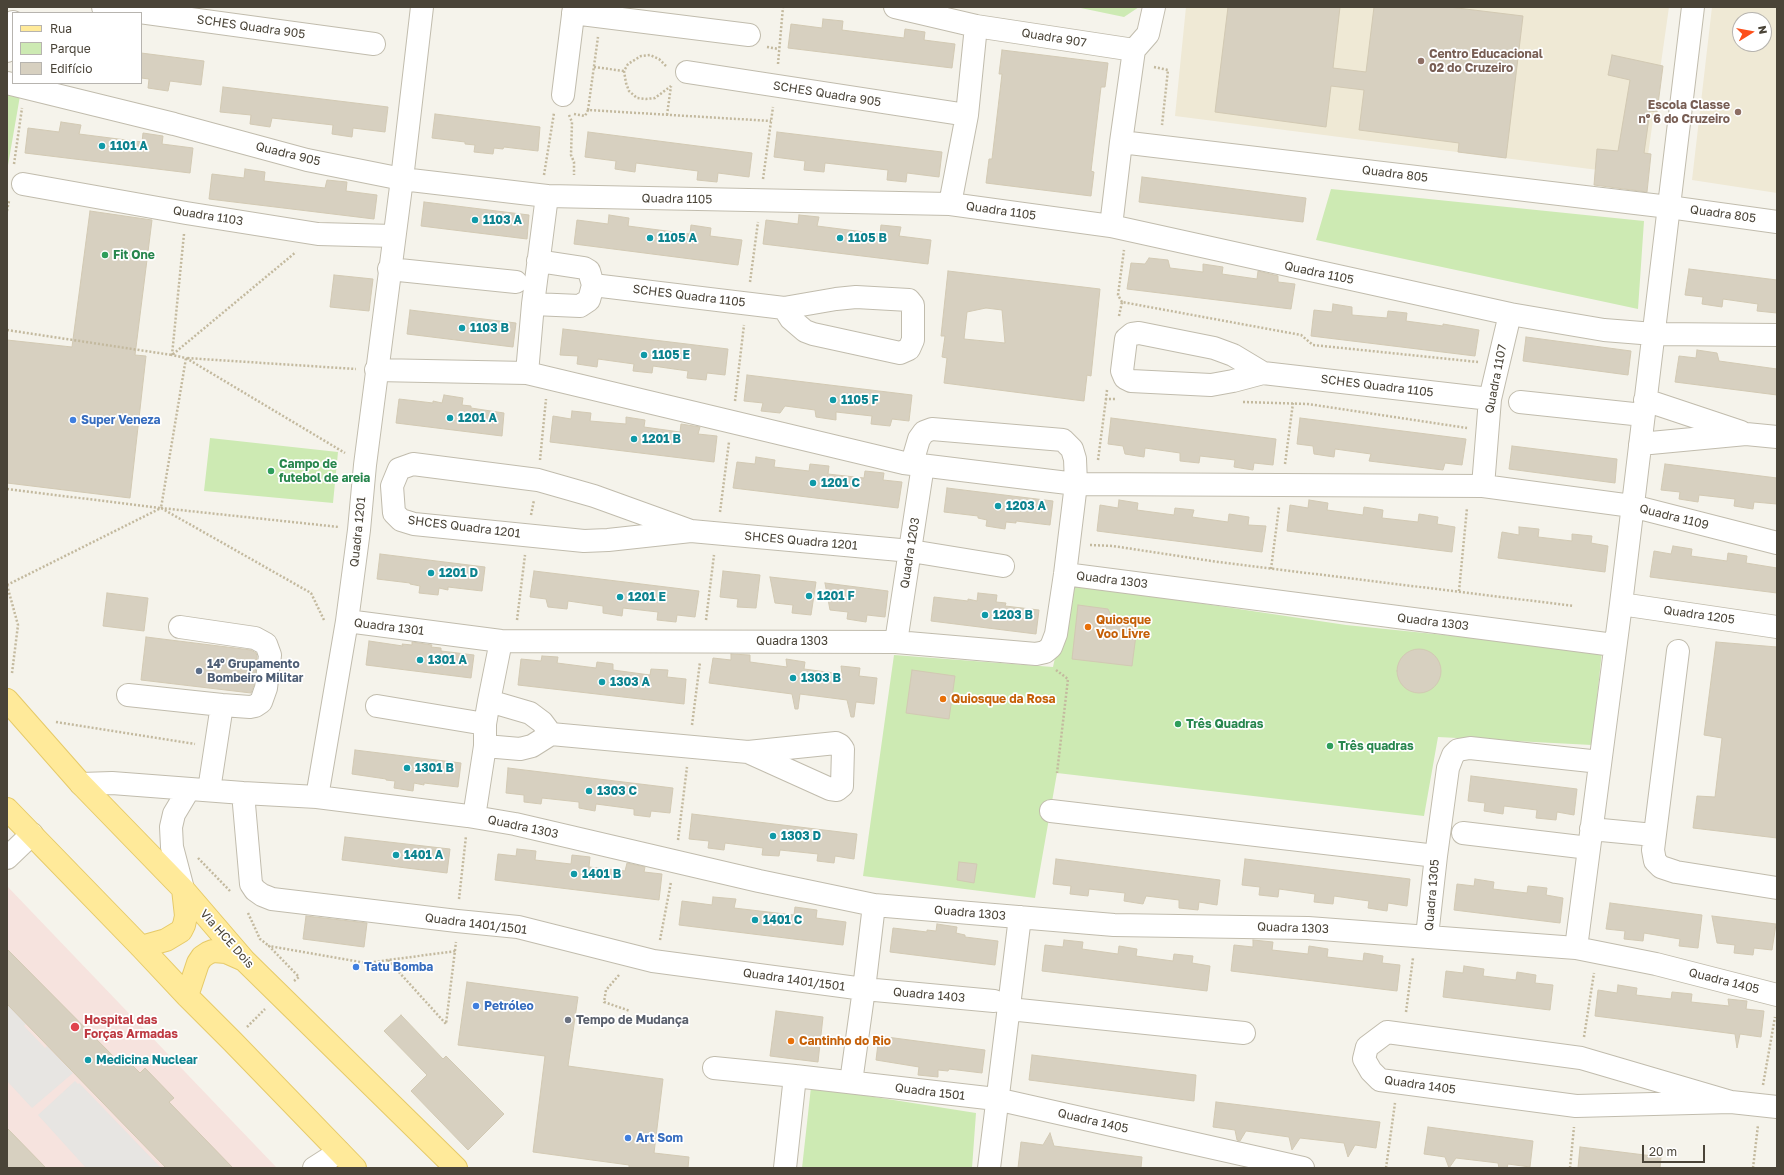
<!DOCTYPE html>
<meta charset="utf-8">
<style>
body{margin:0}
#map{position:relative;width:1784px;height:1175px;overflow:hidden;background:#f5f3eb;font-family:"Golos Text",sans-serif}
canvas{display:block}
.frame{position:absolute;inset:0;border:8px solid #4a4438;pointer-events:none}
.legend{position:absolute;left:12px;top:12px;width:130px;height:72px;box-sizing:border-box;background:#fff;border:1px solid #b7b4af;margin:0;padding:5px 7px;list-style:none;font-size:12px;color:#4a4438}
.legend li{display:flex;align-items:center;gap:8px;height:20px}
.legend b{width:20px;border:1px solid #b7b4af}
.north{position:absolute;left:1732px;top:12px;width:40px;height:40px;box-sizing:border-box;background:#fff;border:1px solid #b7b4af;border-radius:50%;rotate:79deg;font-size:11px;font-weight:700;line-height:16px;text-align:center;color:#4a4438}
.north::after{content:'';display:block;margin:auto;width:14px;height:18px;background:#fd4f1a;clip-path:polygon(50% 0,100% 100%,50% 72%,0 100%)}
.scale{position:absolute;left:1642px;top:1145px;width:63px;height:18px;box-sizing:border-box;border:2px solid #4a4438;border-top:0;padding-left:5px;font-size:12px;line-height:14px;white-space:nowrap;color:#4a4438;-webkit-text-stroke:3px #fff;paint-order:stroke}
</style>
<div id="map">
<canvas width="1784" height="1175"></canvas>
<div class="frame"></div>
<ul class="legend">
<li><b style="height:5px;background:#ffea9a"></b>Rua</li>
<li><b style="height:11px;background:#cdeab3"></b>Parque</li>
<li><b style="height:11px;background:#d7d0c0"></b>Edifício</li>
</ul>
<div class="north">N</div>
<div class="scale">20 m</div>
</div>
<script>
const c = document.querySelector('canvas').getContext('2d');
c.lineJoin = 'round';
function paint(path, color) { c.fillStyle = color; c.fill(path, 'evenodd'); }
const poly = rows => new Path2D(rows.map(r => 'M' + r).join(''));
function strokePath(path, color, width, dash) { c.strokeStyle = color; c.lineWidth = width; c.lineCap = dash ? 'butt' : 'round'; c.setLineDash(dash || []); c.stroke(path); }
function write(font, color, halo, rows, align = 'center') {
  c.font = font + ' "Golos Text",sans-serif'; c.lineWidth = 3.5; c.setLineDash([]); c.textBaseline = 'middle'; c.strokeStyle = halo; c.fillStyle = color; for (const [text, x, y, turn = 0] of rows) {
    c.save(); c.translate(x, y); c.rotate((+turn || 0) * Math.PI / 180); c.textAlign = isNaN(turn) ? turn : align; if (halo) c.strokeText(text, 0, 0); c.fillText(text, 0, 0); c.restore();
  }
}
const education = poly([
 [1186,7,1669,7,1645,176,1175,116],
 [1712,7,1777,7,1777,193,1692,180],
 [1740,20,1764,20,1764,44,1740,44]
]);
const medical = poly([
 [7,886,277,1168,7,1168]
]);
const green = poly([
 [1076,7,1139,7,1124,17],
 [7,87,21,90,7,171],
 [1331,189,1644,221,1638,309,1316,240],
 [210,438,338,452,333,503,204,491],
 [1071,584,1346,625,1602,651,1592,745,1438,737,1424,816,1057,773,1035,898,863,876,894,655,1053,667],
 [811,1087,976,1113,972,1168,802,1168]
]);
const parking = poly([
 [7,1004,26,1024,24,1026,45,1048,47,1046,73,1073,32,1108,7,1081],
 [75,1081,78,1084,79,1083,161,1168,86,1168,38,1115]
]);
const building = poly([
 [1228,7,1340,7,1333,68,1366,72,1374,7,1449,7,1523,16,1506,158,1458,152,1459,143,1359,130,1364,90,1331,86,1326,127,1215,112,1228,7],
 [823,19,843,21,842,30,904,38,905,29,925,32,924,40,955,44,952,68,788,48,791,24,822,28,823,19],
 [1002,50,1108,63,1105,87,1101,87,1091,171,1094,172,1091,196,986,183,989,159,992,159,1002,74,999,74,1002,50],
 [141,53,204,61,201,85,170,81,168,91,148,88,149,79,141,78,141,53],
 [1612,55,1663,66,1657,112,1650,111,1644,153,1651,154,1647,192,1594,185,1597,149,1618,151,1630,80,1608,75,1612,55],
 [223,87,388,107,385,132,353,128,352,137,332,134,333,125,272,118,270,127,250,124,251,115,220,112,223,87],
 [435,114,540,127,538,151,504,147,503,149,494,148,493,154,474,152,475,145,465,144,465,142,432,138,435,114],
 [61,122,81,125,79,134,142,142,143,133,163,136,162,144,193,148,190,173,25,153,28,128,59,132,61,122],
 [588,132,752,153,749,177,718,173,717,182,697,180,698,171,636,163,635,172,615,169,616,161,585,157,588,132],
 [777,132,942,152,939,177,907,173,906,182,887,180,888,170,825,163,824,172,804,170,805,161,774,157,777,132],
 [245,169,265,172,264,181,325,188,327,180,347,182,346,191,377,195,374,219,209,199,212,174,244,178,245,169],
 [1142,177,1306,198,1303,222,1139,202,1142,177],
 [424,202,529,215,527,239,421,226,424,202],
 [90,211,152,220,135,355,146,356,130,498,7,483,7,340,72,347,90,211],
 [609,215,629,218,628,226,690,234,691,225,711,228,710,236,742,240,738,265,574,244,577,220,608,224,609,215],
 [799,215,819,217,817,226,880,234,881,225,901,227,899,236,931,240,928,264,763,244,766,220,798,224,799,215],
 [1149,258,1168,260,1170,268,1203,272,1203,264,1223,267,1222,274,1257,279,1258,271,1278,276,1278,282,1295,284,1291,309,1127,289,1131,263,1145,264,1149,258],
 [1689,269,1777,280,1777,313,1757,311,1758,304,1723,299,1722,307,1702,304,1703,297,1685,295,1689,269],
 [948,271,1100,289,1091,376,1087,375,1084,401,944,383,947,358,942,357,945,336,941,336,948,271],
 [986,308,1002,310,1005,343,964,339,967,312,986,308],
 [334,275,373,279,369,311,330,307,334,275],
 [1333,304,1352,307,1352,315,1387,318,1388,311,1407,313,1406,321,1443,326,1443,324,1479,330,1475,356,1311,336,1314,310,1332,312,1333,304],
 [410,310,516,323,513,347,407,334,410,310],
 [563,329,728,349,725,375,707,373,706,380,687,378,688,371,653,366,652,373,633,371,634,364,598,359,597,367,577,364,578,356,560,355,563,329],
 [1526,337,1631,351,1628,375,1523,361,1526,337],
 [1697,350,1717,353,1719,361,1777,369,1777,395,1675,382,1679,356,1696,358,1697,350],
 [747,375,912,395,909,421,892,419,890,426,871,424,872,416,836,412,836,420,816,417,815,410,785,406,780,413,761,411,763,403,744,401,747,375],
 [444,395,463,398,462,405,471,406,471,408,504,413,502,436,396,423,399,399,433,403,433,401,442,403,444,395],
 [572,411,591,413,590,421,626,424,626,417,645,420,644,427,680,432,681,424,700,427,698,434,717,436,714,462,550,442,553,416,571,419,572,411],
 [1111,418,1276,439,1273,465,1254,463,1253,470,1234,467,1235,460,1200,456,1199,463,1180,461,1180,453,1145,448,1144,457,1125,454,1123,446,1108,444,1111,418],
 [1300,418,1466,439,1462,465,1445,463,1443,470,1369,461,1371,454,1335,449,1334,457,1314,454,1313,446,1297,444,1300,418],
 [1512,446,1617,459,1615,483,1509,469,1512,446],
 [756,457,775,460,774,467,809,471,810,464,829,466,828,474,864,478,865,471,884,473,883,480,902,482,898,508,733,488,737,462,755,464,756,457],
 [1665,464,1777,478,1777,504,1754,502,1753,509,1734,506,1735,499,1699,495,1698,502,1679,499,1680,492,1661,490,1665,464],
 [947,488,1053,501,1050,525,1016,521,1016,523,1006,522,1005,529,986,526,987,520,978,518,978,516,944,512,947,488],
 [1119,500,1138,503,1137,510,1174,515,1175,508,1194,510,1192,517,1228,522,1229,514,1249,517,1248,525,1266,526,1262,552,1097,531,1100,505,1118,508,1119,500],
 [1309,500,1328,503,1327,510,1363,515,1364,507,1383,510,1382,518,1418,522,1419,514,1438,517,1437,524,1455,527,1452,552,1287,531,1290,505,1308,508,1309,500],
 [1519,527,1539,529,1538,537,1572,541,1572,534,1592,536,1591,543,1608,546,1605,572,1498,558,1502,532,1519,535,1519,527],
 [1673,546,1692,549,1691,556,1727,561,1728,553,1747,556,1746,563,1777,568,1777,593,1650,577,1654,551,1671,554,1673,546],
 [380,554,485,567,482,591,448,587,448,590,439,588,438,595,419,593,420,586,410,584,410,583,377,579,380,554],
 [534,571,699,591,695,617,677,615,676,622,657,620,658,612,623,608,622,616,603,613,603,606,568,601,567,609,548,607,546,599,530,597,534,571],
 [723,571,760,575,756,608,737,607,738,599,720,597,723,571],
 [770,577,816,582,811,615,792,613,793,605,775,603,770,577],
 [825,583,888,591,885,617,867,615,866,622,847,619,848,612,830,610,825,583],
 [107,593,148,598,144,631,103,626,107,593],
 [978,593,997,595,996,602,1006,603,1005,606,1039,610,1036,634,931,621,934,597,968,601,968,599,977,601,978,593],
 [1078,605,1108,609,1115,624,1137,627,1132,666,1072,659,1078,605],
 [146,637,251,650,256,653,257,656,254,685,251,693,141,680,146,637],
 [369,641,403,646,402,644,412,645,412,642,432,645,431,647,441,648,441,651,474,655,471,678,366,665,369,641],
 [1716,642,1777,647,1777,838,1693,828,1697,796,1715,797,1722,738,1704,735,1716,642],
 '1397 671a22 22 0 1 1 44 0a22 22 0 1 1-44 0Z',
 [731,654,750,655,750,662,787,667,786,659,805,662,804,669,842,674,841,666,860,668,859,676,877,678,874,704,856,702,854,717,851,717,847,700,800,694,798,709,795,709,792,694,709,683,713,658,731,660,731,654],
 [542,656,558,657,557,663,596,668,597,662,613,664,613,670,650,675,651,669,668,670,667,677,686,679,684,704,518,685,521,659,541,661,542,656],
 [912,670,955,676,949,719,906,713,912,670],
 [355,750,461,763,458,787,424,783,424,785,414,783,413,791,394,788,395,781,386,780,386,779,352,774,355,750],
 [508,768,673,788,670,813,651,811,650,817,634,815,634,809,596,804,595,811,579,808,579,802,542,798,541,804,524,802,524,795,506,793,508,768],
 [1471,776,1577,789,1574,815,1557,812,1556,820,1536,818,1537,810,1504,806,1503,814,1484,811,1485,803,1468,801,1471,776],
 [692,814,857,834,854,859,835,856,834,863,817,861,818,854,780,850,779,856,762,855,763,848,725,843,724,850,708,848,709,841,689,839,692,814],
 [345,837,450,849,447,873,342,860,345,837],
 [517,849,536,851,535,860,571,864,572,855,590,857,589,867,625,871,627,863,645,867,644,872,662,874,659,900,495,880,498,854,516,856,517,849],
 [1056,859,1220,880,1217,905,1199,902,1198,910,1179,908,1179,900,1146,896,1143,904,1124,901,1125,893,1089,889,1088,896,1070,894,1071,886,1053,884,1056,859],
 [1245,859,1410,879,1407,906,1388,903,1387,911,1368,908,1369,901,1334,896,1333,904,1314,902,1315,894,1279,889,1278,897,1259,895,1260,887,1242,885,1245,859],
 [959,862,977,864,974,883,957,880,959,862],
 [1475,879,1494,882,1493,889,1527,893,1528,886,1547,888,1546,895,1563,898,1560,923,1454,910,1457,884,1474,886,1475,879],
 [713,897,736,899,734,908,794,915,795,907,817,910,816,918,846,922,843,945,679,925,682,901,712,905,713,897],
 [1610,903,1702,915,1698,948,1679,946,1680,939,1644,933,1643,941,1624,939,1625,931,1606,929,1610,903],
 [306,916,367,923,364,947,303,939,306,916],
 [1712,916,1776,924,1772,950,1754,948,1753,955,1734,953,1735,945,1717,943,1712,916],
 [937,924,957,927,956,933,965,935,965,937,998,941,995,965,890,952,893,928,927,932,927,930,936,931,937,924],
 [1064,940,1083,942,1082,949,1118,954,1119,946,1137,949,1136,956,1173,961,1174,954,1193,956,1192,963,1210,966,1207,991,1042,971,1045,945,1063,947,1064,940],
 [1253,940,1273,942,1272,950,1308,954,1309,946,1328,949,1327,957,1363,961,1364,953,1383,956,1382,963,1400,965,1397,991,1231,971,1234,945,1253,947,1253,940],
 [7,949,119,1062,124,1057,140,1073,145,1068,174,1098,169,1102,233,1168,166,1168,7,1004,7,949],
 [1464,966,1484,969,1483,976,1516,980,1517,972,1536,975,1535,983,1553,985,1550,1010,1443,997,1446,971,1463,973,1464,966],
 [467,982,578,997,568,1066,663,1079,654,1153,689,1157,688,1168,629,1168,629,1165,533,1152,545,1056,458,1045,467,982],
 [1618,985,1637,988,1636,995,1671,999,1672,992,1692,994,1691,1002,1729,1006,1728,999,1747,1001,1746,1009,1764,1011,1761,1037,1740,1034,1737,1048,1735,1034,1595,1016,1598,990,1617,993,1618,985],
 [776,1011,823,1017,818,1062,770,1056,776,1011],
 [401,1015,443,1059,446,1056,504,1114,468,1150,411,1091,427,1075,384,1031,401,1015],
 [879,1036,985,1050,982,1073,949,1069,948,1071,938,1070,938,1077,918,1075,919,1067,876,1060,879,1036],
 [1032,1055,1196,1075,1194,1101,1029,1080,1032,1055],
 [1216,1102,1380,1122,1376,1148,1355,1145,1348,1157,1344,1143,1300,1138,1292,1150,1289,1137,1246,1131,1240,1141,1237,1140,1235,1130,1213,1127,1216,1102],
 [1428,1127,1533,1141,1530,1167,1508,1164,1507,1168,1499,1168,1498,1163,1456,1158,1449,1168,1445,1157,1424,1154,1428,1127],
 [7,1128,46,1168,7,1168,7,1128],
 [1050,1133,1054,1146,1142,1157,1141,1168,1018,1168,1021,1142,1043,1145,1050,1133],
 [1580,1147,1661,1157,1660,1168,1578,1168,1580,1147]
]);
const path = poly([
 [767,47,779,49],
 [778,64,783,7],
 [666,66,659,59,650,55,641,56,628,64,624,71,626,83,629,91,637,98,646,99,655,98,671,86],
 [594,67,624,71],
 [1154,67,1168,70,1162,125],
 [588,110,598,37],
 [574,114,585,116,588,110,771,121],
 [569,115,572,122,571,155,574,162,574,175],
 [667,115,671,86],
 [14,164,22,108],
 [544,175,554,113],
 [763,179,773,107],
 [7,211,9,201],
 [184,234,172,355,186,358,345,453],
 [750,282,758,222],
 [1122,302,1118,295,1124,250],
 [1119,316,1122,302,1301,335,1313,345,1478,362],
 [7,330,172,355,296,252],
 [1107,390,1106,399,1116,399],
 [735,401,744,325],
 [1243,402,1308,404,1467,428],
 [540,460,546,399],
 [1098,460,1106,399],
 [1285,464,1293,403],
 [7,489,160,508],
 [720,512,729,442],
 [531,515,534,500],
 [1090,545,1113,546,1218,562,1574,606],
 [1271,569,1279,507],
 [7,585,161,508,339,527],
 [7,585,18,625,12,673],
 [1459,591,1467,508],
 [324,620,311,593,161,508,186,358,356,369],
 [517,620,525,555],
 [706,620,714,555],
 [1056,670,1068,679,1057,773],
 [56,722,195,744],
 [692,725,700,662],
 [678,840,687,767],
 [198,858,230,891],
 [459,899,466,836],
 [248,913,260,939,269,946],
 [660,940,671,882],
 [388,960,446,1024,456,942],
 [619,975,606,990,604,1002,630,1011],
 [294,981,299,977,269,946,366,963,456,951],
 [1406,1012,1413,958],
 [247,1027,265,1009],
 [1584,1037,1594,973],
 [1763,1085,1775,1017],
 [1386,1168,1395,1103],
 [1570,1168,1574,1127],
 [1753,1168,1758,1125]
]);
const minor = poly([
 [103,7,374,44],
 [895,7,976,26,1134,50,1121,142,1111,226],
 [573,13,749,35],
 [1134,50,1148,34,1154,7],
 [7,51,13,22],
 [687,72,967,115],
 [7,83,174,124,307,160,402,179,547,196,950,204,1111,226,1510,314,1604,330,1654,334,1777,335],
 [563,95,574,7],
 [1121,142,1669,207,1777,222],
 [23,184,186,213,318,234,394,236],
 [950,204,967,115,976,26],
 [389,269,516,282],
 [593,285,784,308,836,299,856,297,909,300,913,305,913,340,909,349,900,353,813,334,805,331,791,319,784,308],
 [533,304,580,306,589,300,593,285,589,271,584,268,538,261],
 [376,370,527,373,904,463,1076,484,1483,486,1632,506,1777,543],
 [527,373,533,304,547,196],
 [1263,373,1233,355,1214,348,1139,333,1132,334,1126,339,1122,371,1125,378,1131,381,1211,385,1233,381,1263,373,1490,399],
 [1645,400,1741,432],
 [1520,402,1643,415],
 [1640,444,1746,434,1777,437],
 [1483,486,1490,399,1510,314],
 [691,531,594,496,538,480,413,464,399,469,392,486,394,513,401,520,414,524,584,541,608,540,691,531,911,551,1003,566],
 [1065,574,1614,645],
 [1621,604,1777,627],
 [347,621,501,641,896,642,1036,654,1045,652,1051,647,1056,634,1065,574,1076,484,1075,459,1072,449,1063,440,932,429,924,432,919,439,912,463],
 [896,642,923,465],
 [1678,651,1653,850,1655,861,1661,867,1676,872,1777,888],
 [128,695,222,705,250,707,255,706,261,702,266,688,270,655,266,644,255,638,180,627],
 [489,701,530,713,542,722,551,734],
 [377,706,485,724],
 [485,746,520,749,532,746,551,734,748,752,836,743,840,745,843,749,842,786,837,790,830,789,748,752],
 [81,784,112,783,243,793,317,797,468,816,515,824,759,881,874,905,1114,925,1308,928,1576,948,1656,964,1777,995],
 [209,790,222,705],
 [243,793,251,884,255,890,262,895,272,899,457,921,518,927,653,961,864,989,874,905],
 [317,797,347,621,359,530,365,465,402,179,422,7],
 [1051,811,1436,856],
 [474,817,485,746,485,724,489,701,501,641],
 [1591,829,1654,835],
 [1463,833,1589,848],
 [7,858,32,834],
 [183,889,172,847,171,827,174,814,189,789],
 [1427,936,1436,856,1448,768,1453,755,1458,750,1470,748,1600,762],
 [1576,948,1621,604,1693,7],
 [1009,1009,1244,1033],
 [714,1068,795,1076,996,1099,1303,1168],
 [851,1082,864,989,994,1001],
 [1731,1102,1581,1058,1387,1032,1367,1047,1364,1059,1371,1071,1380,1080,1576,1106,1731,1102,1777,1107],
 [314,1168,339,1152],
 [785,1168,795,1076],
 [989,1168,1020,917]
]);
const major = poly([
 [7,700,81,784,183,889,244,960,456,1168],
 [7,809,141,947,187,996,233,1042,355,1168],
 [141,947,166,940,181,931,184,925,186,916,183,889],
 [187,996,198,963,202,957,208,953,213,951,226,952,244,960]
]);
const markers = [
 [1421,61,4,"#8d6e63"],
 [1738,112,4,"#8d6e63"],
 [102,146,4,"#0f9aa8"],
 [475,220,4,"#0f9aa8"],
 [650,238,4,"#0f9aa8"],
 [840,238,4,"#0f9aa8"],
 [105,255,4,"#2e9e5b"],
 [462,328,4,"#0f9aa8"],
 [644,355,4,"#0f9aa8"],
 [833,400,4,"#0f9aa8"],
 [450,418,4,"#0f9aa8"],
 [73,420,4,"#3f7fe0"],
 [634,439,4,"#0f9aa8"],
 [271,471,4,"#2e9e5b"],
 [813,483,4,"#0f9aa8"],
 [998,506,4,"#0f9aa8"],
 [431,573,4,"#0f9aa8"],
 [809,596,4,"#0f9aa8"],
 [620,597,4,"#0f9aa8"],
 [985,615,4,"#0f9aa8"],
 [1088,627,4,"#e8710a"],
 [420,660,4,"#0f9aa8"],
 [199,671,4,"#5c6f8a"],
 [793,678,4,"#0f9aa8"],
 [602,682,4,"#0f9aa8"],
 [943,699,4,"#e8710a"],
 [1178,724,4,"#2e9e5b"],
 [1330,746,4,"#2e9e5b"],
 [407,768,4,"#0f9aa8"],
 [589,791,4,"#0f9aa8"],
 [773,836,4,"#0f9aa8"],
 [396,855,4,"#0f9aa8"],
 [574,874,4,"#0f9aa8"],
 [755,920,4,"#0f9aa8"],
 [356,967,4,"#3f7fe0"],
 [476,1006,4,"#3f7fe0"],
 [568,1020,4,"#6b7280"],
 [75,1027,5,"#e0444e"],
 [791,1041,4,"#e8710a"],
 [88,1060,4,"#0f9aa8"],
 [628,1138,4,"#3f7fe0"]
];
const streetNames = [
 ["SCHES Quadra 905",251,27,8],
 ["Quadra 907",1054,38,9],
 ["SCHES Quadra 905",827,94,9],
 ["Quadra 905",288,154,14],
 ["Quadra 805",1395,174,7],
 ["Quadra 1105",677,199,1],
 ["Quadra 1105",1001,211,8],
 ["Quadra 805",1723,214,8],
 ["Quadra 1103",208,216,9],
 ["Quadra 1105",1319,273,12],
 ["SCHES Quadra 1105",689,296,7],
 ["Quadra 1107",1496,379,-79],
 ["SCHES Quadra 1105",1377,386,7],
 ["Quadra 1109",1674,517,14],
 ["SHCES Quadra 1201",464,527,7],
 ["Quadra 1201",358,532,-84],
 ["SHCES Quadra 1201",801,541,5],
 ["Quadra 1203",910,553,-81],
 ["Quadra 1303",1112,580,7],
 ["Quadra 1205",1699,615,8],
 ["Quadra 1303",1433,622,7],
 ["Quadra 1301",389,627,7],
 ["Quadra 1303",792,641],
 ["Quadra 1303",523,827,12],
 ["Quadra 1305",1432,895,-85],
 ["Quadra 1303",970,913,5],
 ["Quadra 1401/1501",476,924,7],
 ["Quadra 1303",1293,928,2],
 ["Via HCE Dois",227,939,48],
 ["Quadra 1401/1501",794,980,8],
 ["Quadra 1405",1724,981,14],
 ["Quadra 1403",929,995,5],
 ["Quadra 1405",1420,1085,8],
 ["Quadra 1501",930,1092,7],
 ["Quadra 1405",1093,1121,13]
];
const educationNames = [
 ["Centro Educacional",1429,54],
 ["02 do Cruzeiro",1429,68],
 ["Escola Classe",1730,105,"right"],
 ["nº 6 do Cruzeiro",1730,119,"right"]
];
const cultureNames = [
 ["1101 A",110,146],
 ["1103 A",483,220],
 ["1105 A",658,238],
 ["1105 B",848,238],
 ["1103 B",470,328],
 ["1105 E",652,355],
 ["1105 F",841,400],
 ["1201 A",458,418],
 ["1201 B",642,439],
 ["1201 C",821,483],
 ["1203 A",1006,506],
 ["1201 D",439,573],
 ["1201 F",817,596],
 ["1201 E",628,597],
 ["1203 B",993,615],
 ["1301 A",428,660],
 ["1303 B",801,678],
 ["1303 A",610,682],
 ["1301 B",415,768],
 ["1303 C",597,791],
 ["1303 D",781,836],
 ["1401 A",404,855],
 ["1401 B",582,874],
 ["1401 C",763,920],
 ["Medicina Nuclear",96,1060]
];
const leisureNames = [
 ["Fit One",113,255],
 ["Campo de",279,464],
 ["futebol de areia",279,478],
 ["Três Quadras",1186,724],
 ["Três quadras",1338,746]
];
const shopNames = [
 ["Super Veneza",81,420],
 ["Tatu Bomba",364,967],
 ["Petróleo",484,1006],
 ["Art Som",636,1138]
];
const foodNames = [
 ["Quiosque",1096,620],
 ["Voo Livre",1096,634],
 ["Quiosque da Rosa",951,699],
 ["Cantinho do Rio",799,1041]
];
const serviceNames = [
 ["14° Grupamento",207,664],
 ["Bombeiro Militar",207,678]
];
const healthNames = [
 ["Hospital das",84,1020],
 ["Forças Armadas",84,1034]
];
const worshipNames = [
 ["Tempo de Mudança",576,1020]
];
paint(education, '#efe9d5');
paint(medical, '#f6e3de');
paint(green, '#cdeab3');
paint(parking, '#e7e5e2');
paint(building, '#d7d0c0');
strokePath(building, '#d2c9b3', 1);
strokePath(minor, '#c1bcad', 24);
strokePath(major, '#e6ca68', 24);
strokePath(path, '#c3b99e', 2.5, [2, 2]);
strokePath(minor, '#fff', 22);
strokePath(major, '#ffea9a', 22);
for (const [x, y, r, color] of markers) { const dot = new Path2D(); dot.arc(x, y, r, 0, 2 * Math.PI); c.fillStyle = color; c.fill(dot); strokePath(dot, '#fff', 1.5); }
write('12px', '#4a4438', '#fff', streetNames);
write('bold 12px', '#785e54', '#fff', educationNames, 'left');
write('bold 12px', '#0d838f', '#fff', cultureNames, 'left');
write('bold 12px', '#27864d', '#fff', leisureNames, 'left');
write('bold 12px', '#366cbe', '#fff', shopNames, 'left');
write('bold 12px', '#c56008', '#fff', foodNames, 'left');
write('bold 12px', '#4e5e75', '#fff', serviceNames, 'left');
write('bold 12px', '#be3a42', '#fff', healthNames, 'left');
write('bold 12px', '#5b616d', '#fff', worshipNames, 'left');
</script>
